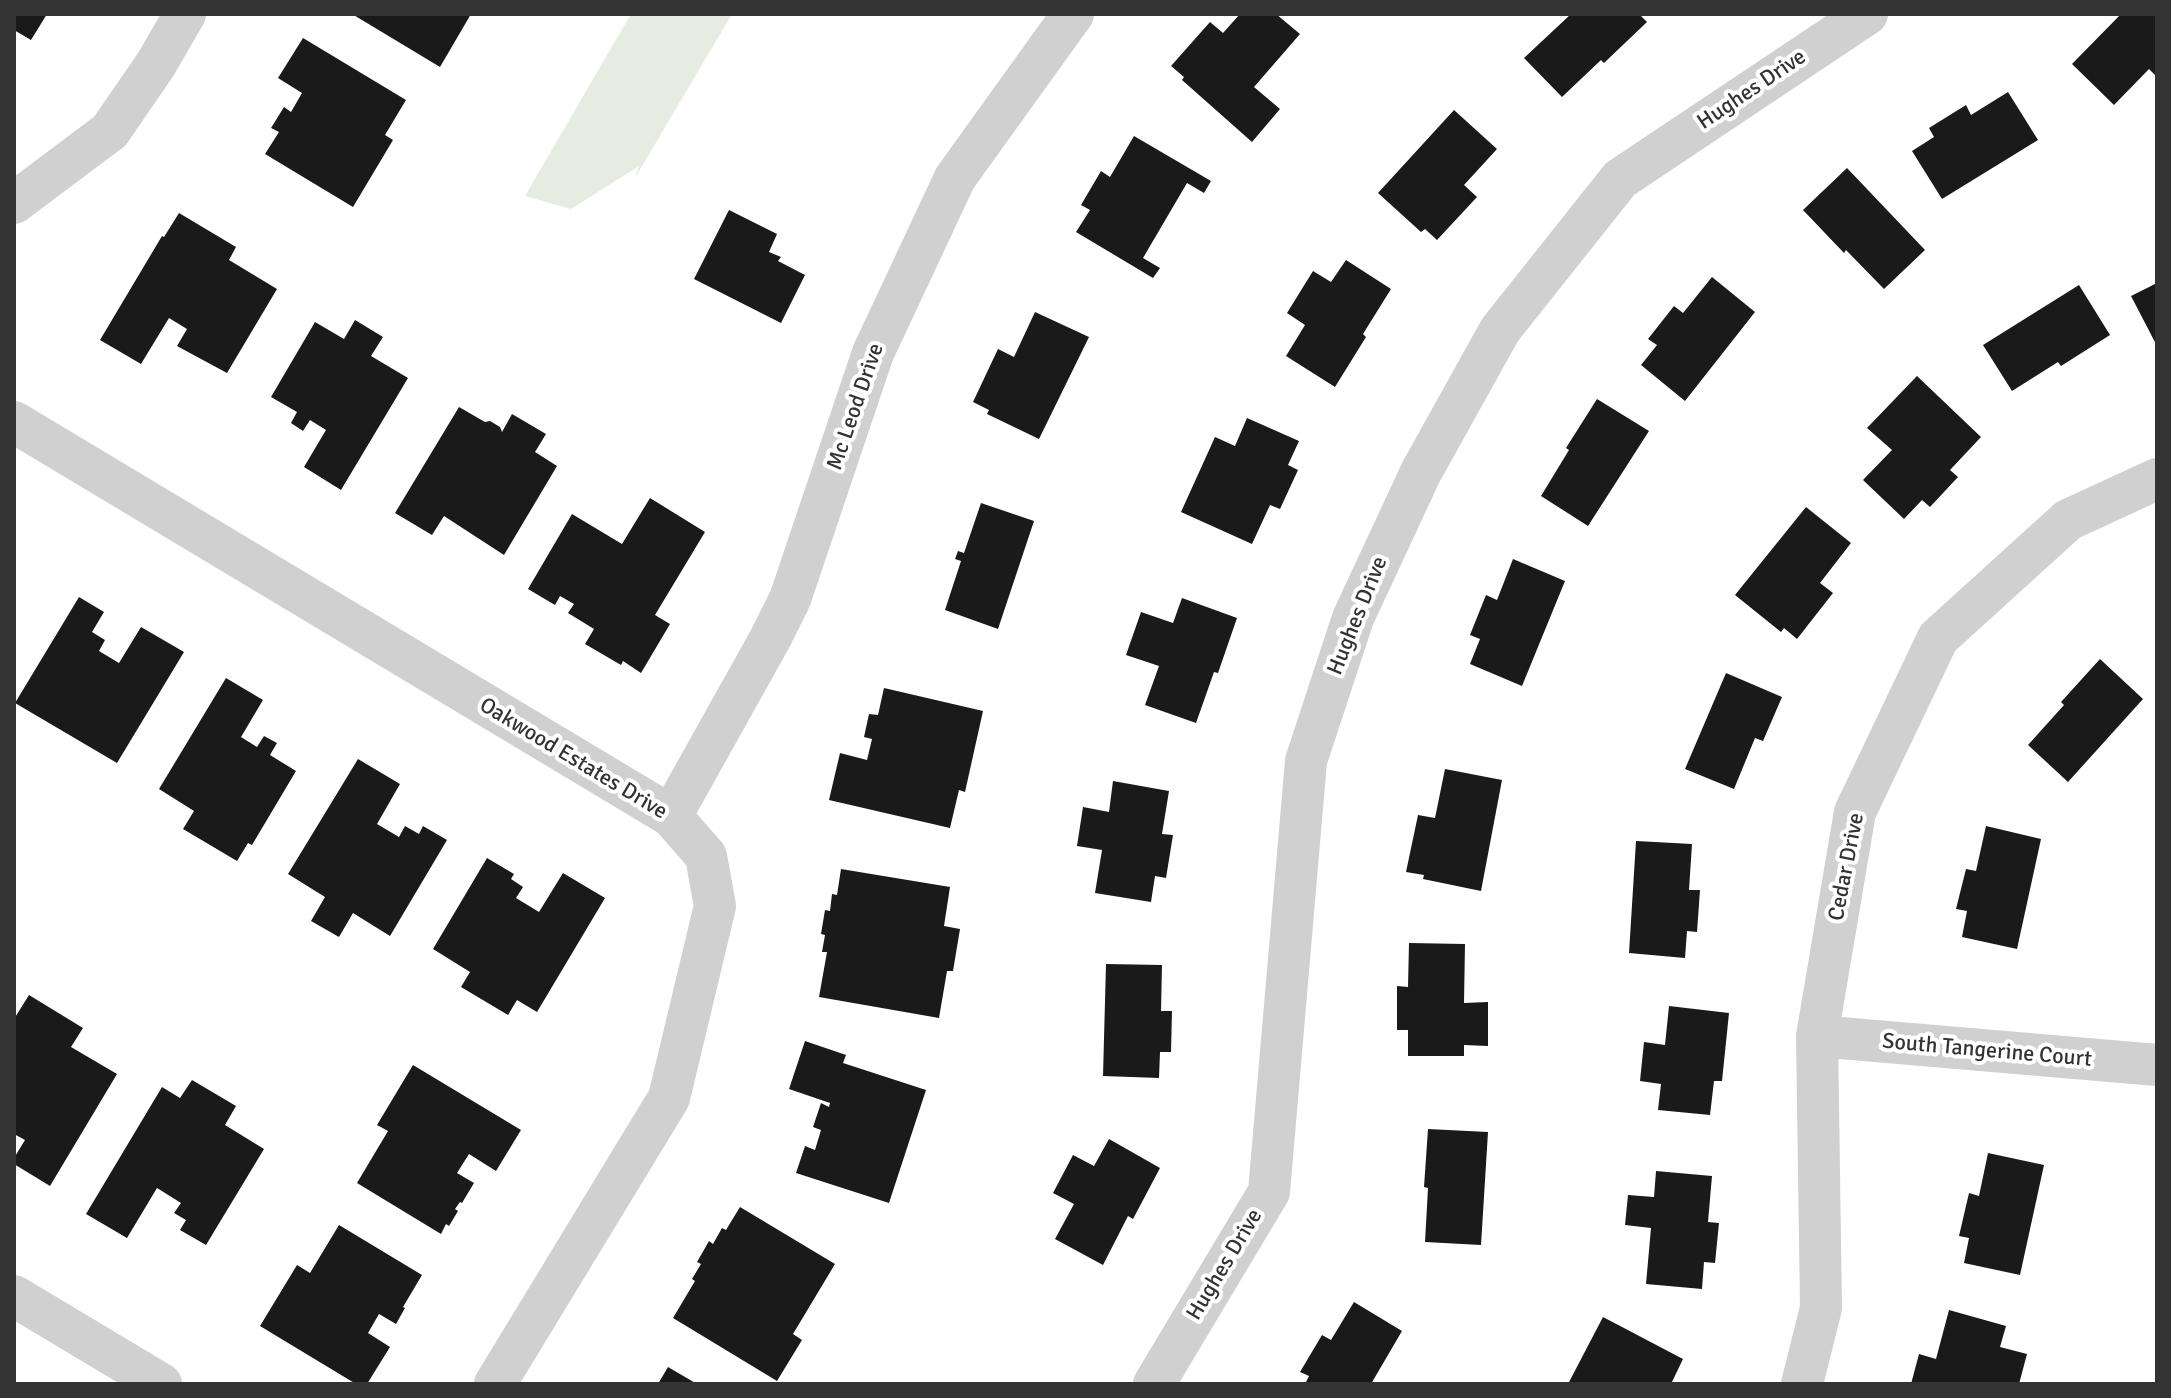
<!DOCTYPE html>
<style>
body{margin:0}
#map{position:relative;width:2171px;height:1398px;overflow:hidden;background:#fff;font-family:Signika,sans-serif}
canvas{display:block}
.frame{position:absolute;inset:0;border:16px solid #333;pointer-events:none}
</style>
<div id="map">
<canvas width="2171" height="1398"></canvas>
<div class="frame"></div>
</div>
<script>
const c = document.querySelector('canvas').getContext('2d');
c.lineJoin = 'round';
function paint(path, color) { c.fillStyle = color; c.fill(path, 'evenodd'); }
const poly = rows => new Path2D(rows.map(r => 'M' + r).join(''));
function strokePath(path, color, width, dash) { c.strokeStyle = color; c.lineWidth = width; c.lineCap = dash ? 'butt' : 'round'; c.setLineDash(dash || []); c.stroke(path); }
function write(font, color, halo, rows, align = 'center') {
  c.font = font + ' Signika,sans-serif'; c.lineWidth = 8; c.setLineDash([]); c.textBaseline = 'middle'; c.strokeStyle = halo; c.fillStyle = color; for (const [text, x, y, turn = 0] of rows) {
    c.save(); c.translate(x, y); c.rotate((+turn || 0) * Math.PI / 180); c.textAlign = isNaN(turn) ? turn : align; if (halo) c.strokeText(text, 0, 0); c.fillText(text, 0, 0); c.restore();
  }
}
const green = poly([
 [631,14,732,14,635,178,639,166,571,209,525,196]
]);
const building = poly([
 [14,14,47,14,31,40,14,30],
 [352,14,471,14,440,67],
 [1240,14,1276,14,1300,34,1254,87,1280,109,1252,142,1182,80,1184,77,1171,66,1210,22,1223,33],
 [1571,14,1639,14,1647,22,1604,63,1601,60,1562,97,1524,58],
 [2121,14,2157,14,2157,77,2149,69,2114,105,2072,64],
 [303,38,406,100,385,135,393,140,353,207,265,154,279,132,271,128,284,107,291,112,302,93,278,78],
 [2008,92,2038,140,1942,199,1912,151,1934,137,1929,128,1966,105,1971,115],
 [1454,110,1497,149,1464,185,1477,197,1437,240,1425,229,1421,232,1378,193],
 [1134,136,1211,181,1204,193,1187,183,1143,258,1160,268,1153,278,1076,232,1090,210,1081,205,1101,171,1110,177],
 [1847,168,1925,250,1884,289,1846,250,1844,253,1803,210],
 [729,210,777,234,769,252,781,257,778,261,805,275,781,323,694,279],
 [179,213,236,247,229,260,277,289,227,373,177,346,187,329,169,318,141,364,100,340,162,236,164,237],
 [1346,260,1391,289,1363,334,1366,337,1335,387,1286,356,1305,325,1287,313,1313,271,1331,282],
 [1712,277,1755,312,1685,401,1641,365,1657,345,1648,339,1674,306,1683,313],
 [2157,283,2157,346,2131,296],
 [2079,285,2110,335,2061,366,2058,362,2012,391,1983,345],
 [1035,312,1089,337,1039,439,987,414,989,410,973,402,998,349,1014,357],
 [355,320,383,337,371,356,408,378,341,490,304,467,326,430,310,420,303,431,291,423,297,412,271,397,315,322,344,339],
 [1917,376,1981,437,1950,470,1958,477,1930,507,1922,500,1904,519,1863,480,1892,450,1867,428],
 [1597,399,1649,431,1588,526,1541,496,1569,450,1566,448],
 [459,407,485,422,490,421,500,427,502,432,512,414,546,434,535,452,557,466,504,555,444,516,432,535,395,513],
 [1247,418,1299,441,1288,465,1298,470,1280,509,1270,505,1252,544,1181,512,1215,437,1235,446],
 [650,498,705,532,655,615,670,624,641,673,623,661,621,665,585,644,594,629,568,613,574,604,560,596,555,605,528,589,572,514,622,544],
 [981,503,1034,521,998,629,945,610,961,561,955,559,958,551,964,553],
 [1806,507,1851,543,1820,583,1833,593,1797,639,1784,628,1781,632,1735,595],
 [1513,559,1565,581,1522,686,1470,664,1480,639,1470,635,1486,595,1497,600],
 [79,597,104,612,92,632,105,640,99,651,119,663,141,627,184,652,117,763,15,703],
 [1182,598,1237,618,1218,673,1214,672,1196,723,1145,705,1159,666,1126,655,1141,612,1173,623],
 [2100,659,2143,699,2068,782,2028,745,2064,705,2061,702],
 [1726,673,1782,697,1763,741,1755,738,1734,789,1685,769],
 [226,678,263,700,241,737,257,747,264,736,277,743,270,755,296,771,252,845,248,843,237,861,183,829,194,811,159,789],
 [884,688,983,711,965,792,959,790,950,828,829,800,840,753,867,760,872,739,864,737,869,714,878,715],
 [358,759,400,784,377,824,399,837,405,826,419,834,423,826,447,840,390,936,353,913,339,937,311,921,325,897,288,874],
 [1445,769,1502,780,1481,891,1423,879,1424,875,1406,872,1418,815,1435,818],
 [1113,781,1169,791,1162,834,1173,835,1166,878,1155,876,1151,902,1095,893,1102,850,1077,846,1083,807,1109,812],
 [1986,826,2041,839,2017,949,1962,937,1967,911,1956,909,1966,869,1976,871],
 [1636,841,1692,844,1689,890,1700,890,1697,932,1687,931,1685,958,1629,953],
 [487,858,514,874,511,879,523,887,516,898,539,912,563,873,605,898,537,1012,517,1000,508,1015,461,987,470,972,433,949],
 [841,869,950,887,944,926,960,929,953,971,947,971,939,1018,819,997,827,952,822,952,825,935,821,934,825,910,830,911,832,894,837,895],
 [1409,943,1465,944,1464,1003,1488,1002,1488,1046,1464,1045,1464,1056,1408,1056,1408,1030,1397,1030,1397,986,1408,987],
 [1106,964,1162,965,1161,1011,1172,1011,1171,1052,1160,1052,1159,1078,1103,1076],
 [29,995,83,1028,71,1047,117,1074,50,1186,14,1164,14,1158,25,1140,14,1134,14,1019],
 [1669,1006,1729,1013,1722,1081,1714,1081,1710,1115,1658,1110,1661,1084,1640,1081,1644,1042,1665,1045],
 [805,1041,846,1055,843,1063,926,1090,889,1203,796,1173,805,1146,815,1150,821,1130,813,1127,821,1103,829,1107,830,1103,789,1089],
 [413,1065,521,1130,496,1171,469,1154,457,1173,474,1183,462,1203,460,1202,455,1209,458,1211,449,1226,446,1224,441,1234,357,1183,388,1131,377,1125],
 [192,1080,236,1106,225,1125,264,1149,206,1245,180,1230,186,1220,174,1213,181,1203,157,1188,127,1238,86,1214,162,1087,180,1098],
 [1428,1129,1488,1132,1481,1245,1425,1242,1428,1188,1424,1187],
 [1109,1139,1160,1168,1133,1219,1128,1216,1103,1265,1055,1239,1074,1204,1053,1193,1073,1155,1094,1166],
 [1988,1153,2044,1165,2020,1275,1964,1263,1969,1238,1959,1236,1969,1193,1979,1196],
 [1656,1171,1712,1176,1708,1222,1719,1223,1715,1263,1704,1262,1702,1289,1646,1284,1651,1228,1625,1225,1628,1195,1654,1197],
 [740,1207,835,1264,793,1334,802,1340,777,1381,673,1318,695,1281,692,1279,701,1264,697,1262,709,1241,713,1244,722,1228,726,1230],
 [339,1225,422,1275,403,1307,405,1308,396,1324,379,1314,368,1333,390,1347,367,1384,356,1384,260,1326,297,1265,310,1273],
 [1354,1302,1402,1331,1371,1384,1305,1384,1309,1376,1300,1372,1322,1335,1331,1340],
 [1949,1310,2006,1326,2000,1347,2027,1354,2019,1384,1911,1384,1919,1354,1936,1359],
 [1603,1317,1683,1359,1671,1384,1568,1384],
 [668,1367,697,1384,658,1384]
]);
const minor = poly([
 [14,203,110,131,156,64,185,14],
 [14,422,671,816,706,856,715,906,669,1098,495,1384],
 [671,816,770,639,790,599,873,353,955,178,1073,14],
 [1817,1036,2157,1065],
 [14,1296,161,1384],
 [1154,1384,1269,1192,1306,761,1353,618,1421,472,1500,330,1620,179,1867,14],
 [1802,1384,1821,1308,1817,1036,1855,812,1938,638,2068,520,2157,479]
]);
const streetNames = [
 ["Hughes Drive",1752,90,-34],
 ["Mc Leod Drive",856,407,-71],
 ["Hughes Drive",1358,616,-68],
 ["Oakwood Estates Drive",573,759,31],
 ["Cedar Drive",1847,867,-79],
 ["South Tangerine Court",1987,1051,5],
 ["Hughes Drive",1225,1265,-59]
];
paint(green, '#e6ecdf');
paint(building, '#1a1a1a');
strokePath(minor, '#d0d0d0', 42);
write('22px', '#333', '#fff', streetNames);
</script>
